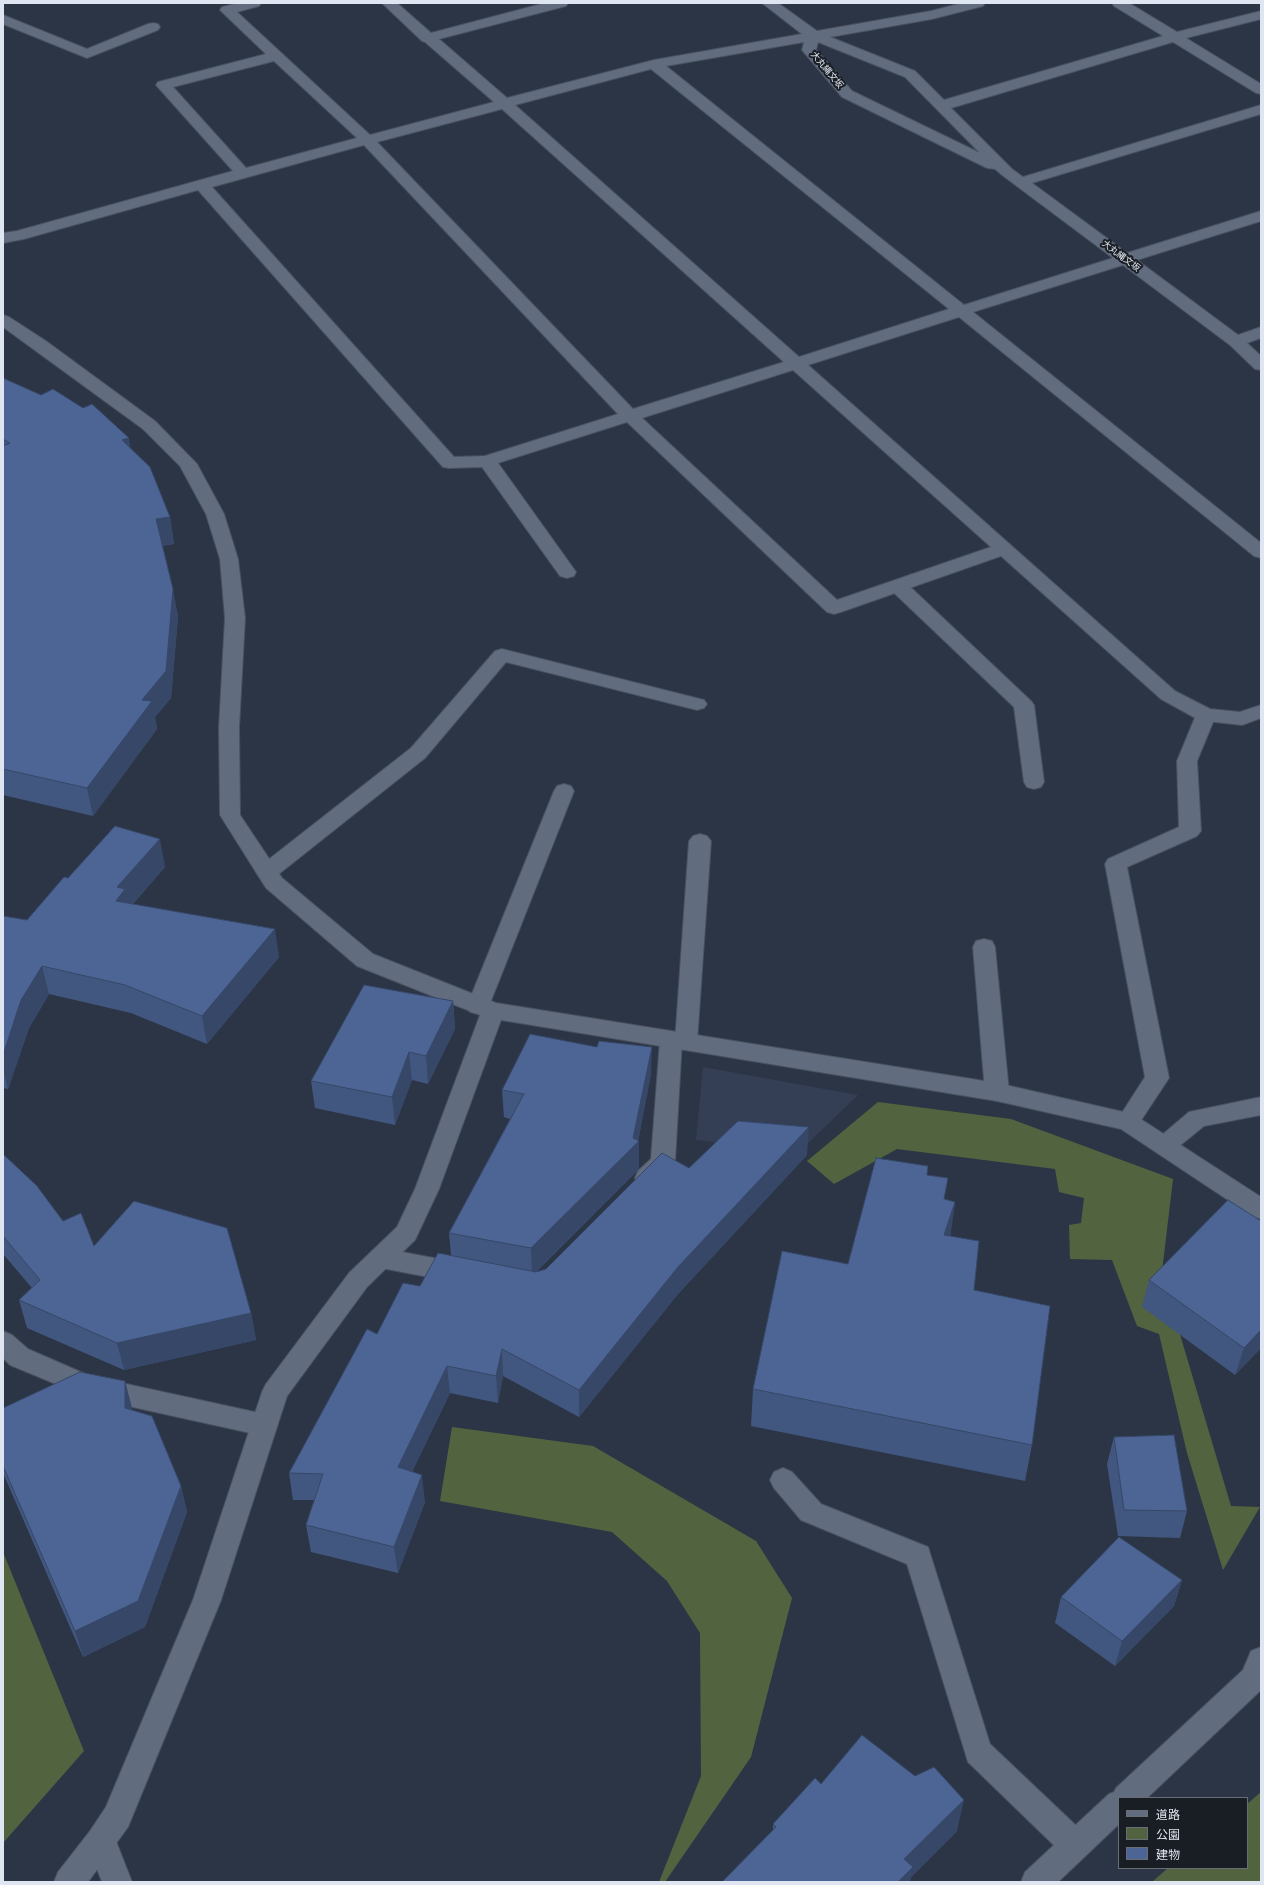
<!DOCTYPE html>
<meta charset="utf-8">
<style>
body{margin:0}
#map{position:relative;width:1264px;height:1885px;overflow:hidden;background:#2c3546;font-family:Mulish,"Noto Sans JP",sans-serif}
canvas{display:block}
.frame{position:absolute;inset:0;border:4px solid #e0e6f1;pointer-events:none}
.legend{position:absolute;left:1118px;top:1797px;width:130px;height:72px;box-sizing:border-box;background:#191d24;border:1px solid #696d76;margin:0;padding:5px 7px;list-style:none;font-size:12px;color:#e0e6f1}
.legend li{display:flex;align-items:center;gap:8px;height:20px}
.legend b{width:20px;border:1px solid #696d76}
</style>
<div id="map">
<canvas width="1264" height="1885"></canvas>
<div class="frame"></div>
<ul class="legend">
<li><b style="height:5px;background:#616c7f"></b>道路</li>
<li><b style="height:11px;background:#52643f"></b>公園</li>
<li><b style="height:11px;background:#4d6594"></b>建物</li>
</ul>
</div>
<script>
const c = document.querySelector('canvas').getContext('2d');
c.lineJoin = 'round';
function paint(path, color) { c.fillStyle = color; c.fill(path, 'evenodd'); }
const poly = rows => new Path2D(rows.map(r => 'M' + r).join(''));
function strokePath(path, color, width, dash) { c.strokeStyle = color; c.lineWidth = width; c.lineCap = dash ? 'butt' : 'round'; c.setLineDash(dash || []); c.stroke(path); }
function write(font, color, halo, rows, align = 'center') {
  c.font = font + ' Mulish,"Noto Sans JP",sans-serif'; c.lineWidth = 4; c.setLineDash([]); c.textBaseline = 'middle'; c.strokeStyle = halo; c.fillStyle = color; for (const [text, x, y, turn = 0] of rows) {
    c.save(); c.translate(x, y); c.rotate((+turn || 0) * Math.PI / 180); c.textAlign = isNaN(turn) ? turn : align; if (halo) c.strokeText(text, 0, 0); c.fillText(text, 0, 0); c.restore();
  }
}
const built = poly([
 [703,1067,858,1095,800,1151,696,1140]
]);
const green = poly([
 [878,1102,1011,1119,1173,1179,1161,1280,1176,1321,1231,1506,1260,1507,1223,1570,1187,1453,1159,1334,1137,1326,1112,1260,1070,1259,1069,1225,1081,1223,1084,1198,1059,1192,1055,1169,897,1149,834,1184,807,1161],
 [452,1427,593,1446,756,1541,792,1598,751,1757,665,1882,659,1882,701,1776,700,1633,667,1581,612,1532,440,1501],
 [3,1552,84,1751,3,1843],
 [1261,1792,1261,1882,1152,1882,1168,1868,1247,1868,1247,1804]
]);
const service = poly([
 [898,580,905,582,1031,701,1034,705,1044,782,1041,787,1034,789,1027,787,1024,782,1014,707,891,590,889,586,891,582,898,580],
 [1206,709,1213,710,1216,715,1197,761,1201,831,1197,836,1127,867,1169,1078,1136,1128,1128,1131,1120,1128,1116,1122,1145,1077,1105,864,1108,859,1179,827,1177,761,1196,715,1199,710,1206,709],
 [564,784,571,786,574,791,489,1006,486,1012,478,1014,470,1012,467,1006,554,791,557,786,564,784],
 [700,834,707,836,711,841,697,1042,694,1048,686,1050,678,1048,675,1042,689,841,693,836,700,834],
 [984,939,992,941,995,947,1009,1092,1005,1098,997,1101,989,1098,985,1092,973,947,976,941,984,939],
 [783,1468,792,1472,821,1504,928,1547,990,1744,1086,1835,1090,1845,1086,1855,1075,1860,1064,1855,968,1762,907,1564,801,1520,774,1488,770,1480,774,1472,783,1468]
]);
const minor = poly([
 [238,3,261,3,259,6,237,12,370,135,494,102,425,42,422,41,382,3,397,3,431,33,545,3,568,3,566,6,439,39,507,98,654,60,802,34,762,3,778,3,817,31,931,11,962,3,985,3,983,6,932,19,830,37,915,71,944,100,1163,36,1114,6,1112,3,1129,3,1177,32,1261,11,1261,19,1186,38,1261,84,1261,94,1256,93,1173,42,951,108,1012,169,1023,177,1261,105,1261,114,1032,183,1127,253,1261,211,1261,221,1137,260,1238,335,1261,327,1261,338,1247,343,1261,356,1261,370,1255,369,1230,345,1123,265,973,312,1261,543,1261,558,1254,556,959,317,808,365,1175,691,1210,709,1240,712,1261,705,1261,718,1242,725,1206,721,1199,720,1161,699,1001,556,841,612,834,614,827,612,627,422,498,463,576,572,574,576,567,578,560,576,482,467,449,468,443,467,198,190,24,239,3,243,3,233,17,231,233,171,156,85,158,82,266,54,220,10,222,7,238,3],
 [804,42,802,50,842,97,987,168,995,169,1002,175,1113,258,964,305,666,66,804,42],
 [818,42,905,77,980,153,852,91,816,50,818,42],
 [274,61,357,138,246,168,173,87,274,61],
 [651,69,949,309,799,357,515,105,651,69],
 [502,109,784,362,633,409,377,142,502,109],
 [364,145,618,414,485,456,454,457,212,187,364,145],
 [793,370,991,547,837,600,642,418,793,370],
 [3,15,87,49,148,24,153,23,158,24,160,27,158,30,87,58,3,24,3,15],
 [502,649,704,700,707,704,704,708,697,710,506,662,425,758,275,877,267,879,259,877,256,872,259,867,411,748,495,651,502,649],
 [671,1032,679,1034,682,1040,675,1162,671,1169,656,1185,647,1187,638,1185,635,1178,638,1171,651,1159,660,1040,663,1034,671,1032],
 [1261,1097,1261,1115,1204,1126,1172,1152,1164,1155,1156,1152,1152,1146,1156,1140,1189,1112,1261,1097],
 [381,1248,460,1263,469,1266,472,1273,469,1280,460,1283,381,1268,372,1265,369,1258,372,1251,381,1248],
 [3,1331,12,1335,28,1349,90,1376,264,1414,273,1417,277,1425,273,1433,264,1436,87,1397,10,1365,3,1358,3,1331],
 [101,1827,112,1831,132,1882,102,1882,86,1841,90,1831,101,1827]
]);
const tertiary = poly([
 [3,315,9,317,46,341,155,421,197,464,224,514,238,559,245,618,239,728,240,815,282,878,373,954,496,1003,997,1083,1128,1113,1136,1116,1261,1197,1261,1219,1252,1216,1121,1129,997,1101,501,1020,439,1189,415,1240,367,1287,287,1396,221,1600,128,1827,88,1882,54,1882,58,1872,90,1831,106,1807,193,1600,262,1392,266,1384,349,1273,397,1227,415,1189,480,1015,357,966,266,888,220,815,219,728,225,618,220,559,206,514,180,466,143,429,3,327,3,315],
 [1261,1647,1261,1690,1147,1798,1119,1798,1119,1824,1058,1882,1021,1882,1025,1872,1109,1794,1114,1792,1116,1788,1243,1670,1251,1651,1261,1647]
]);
const wall = poly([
 [3,378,131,449,170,517,174,544,162,546,178,616,171,698,155,717,157,729,93,816,3,795],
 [165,867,133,904,279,957,207,1044,131,1013,49,994,29,1028,8,1089,3,1088,3,916,27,920,68,878],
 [453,1001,455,1029,428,1084,412,1080,395,1125,315,1108,311,1081],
 [651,1074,638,1141,639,1169,536,1272,546,1269,689,1168,807,1155,678,1294,579,1417,503,1376,498,1403,450,1393,412,1472,425,1502,398,1573,311,1552,306,1525,314,1500,293,1500,289,1473,377,1334,420,1286,451,1255,449,1233,510,1119,504,1117,502,1090],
 [3,1154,63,1221,94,1246,251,1313,256,1340,124,1370,27,1328,19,1300,32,1288,3,1254],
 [928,1166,927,1175,945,1199,955,1202,950,1236,974,1290,1032,1445,1025,1481,751,1426,753,1389,848,1264],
 [1149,1280,1261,1348,1235,1375,1142,1307],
 [125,1381,132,1410,181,1486,187,1512,145,1627,83,1657,3,1473,3,1408],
 [1114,1437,1187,1511,1180,1538,1118,1536,1107,1464],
 [1182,1580,1174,1606,1115,1666,1055,1623,1061,1597],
 [821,1784,957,1831,911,1877,910,1882,722,1882,773,1830,773,1824]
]);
const shadedWall = poly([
 [129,438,133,464,122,440],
 [170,517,174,544,160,546,156,519],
 [173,589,178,616,171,698,155,717,157,729,93,816,87,788,142,700],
 [160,839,165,867,129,908,116,901,117,887],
 [275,929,279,957,207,1044,202,1016],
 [42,966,49,994,29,1028,8,1089,3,1069,3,1055,21,1000],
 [453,1001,455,1029,428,1084,426,1056],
 [652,1047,651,1074,638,1142,639,1141,639,1169,532,1275,531,1248,633,1138],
 [409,1052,412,1080,395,1125,392,1097],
 [809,1127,807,1155,678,1294,579,1417,579,1390,678,1267],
 [955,1202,950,1239,944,1235],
 [251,1313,256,1340,124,1370,117,1343],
 [1261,1330,1261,1348,1235,1375,1244,1348],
 [502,1349,503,1376,498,1403,496,1376],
 [447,1366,450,1393,401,1494,398,1467],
 [125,1381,132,1408,132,1434,125,1408],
 [422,1475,425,1502,398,1573,394,1547],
 [181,1486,187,1512,145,1627,83,1657,75,1631],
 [1182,1580,1174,1606,1115,1666,1122,1641],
 [964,1800,957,1831,911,1877,910,1882,898,1882,904,1859]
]);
const building = poly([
 [3,378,41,395,53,389,83,408,92,404,129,438,122,440,150,467,170,517,156,519,173,589,166,671,142,700,152,701,87,788,3,769,3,446,10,443,3,439,3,378],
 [115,826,160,839,117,887,125,889,116,901,275,929,202,1016,125,985,42,966,21,1000,3,1055,3,916,27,920,64,877,68,878,115,826],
 [364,985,453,1001,426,1056,409,1052,392,1097,311,1081,364,985],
 [530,1034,597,1047,599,1041,652,1047,633,1138,639,1141,531,1248,449,1233,524,1094,502,1090,530,1034],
 [738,1121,809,1127,678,1267,579,1390,502,1349,496,1376,447,1366,398,1467,422,1475,394,1547,306,1525,323,1474,289,1473,367,1329,377,1334,403,1283,420,1286,438,1253,536,1272,546,1269,662,1153,689,1168,738,1121],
 [3,1154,37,1186,63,1221,81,1213,94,1246,134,1201,227,1228,251,1313,117,1343,19,1300,40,1280,3,1236,3,1154],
 [876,1158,928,1166,927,1175,948,1178,944,1199,955,1202,944,1235,979,1241,974,1290,1050,1306,1032,1445,753,1389,782,1251,848,1264,876,1158],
 [1228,1200,1261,1221,1261,1330,1244,1348,1149,1280,1228,1200],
 [80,1372,125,1381,125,1408,152,1416,181,1486,138,1601,75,1631,3,1466,3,1408,80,1372],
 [1174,1435,1187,1511,1124,1510,1114,1437,1174,1435],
 [1119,1537,1182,1580,1122,1641,1061,1597,1119,1537],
 [862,1735,915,1776,934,1767,964,1800,904,1859,913,1867,898,1882,722,1882,776,1827,773,1824,815,1778,821,1784,862,1735]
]);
const farStreetnames = [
 ["大丸縄文坂",827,70,50],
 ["大丸縄文坂",1121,256,37]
];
paint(built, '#343f56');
paint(green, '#52643f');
strokePath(service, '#49515f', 2);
strokePath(minor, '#49515f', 2);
strokePath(tertiary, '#49515f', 2);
paint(service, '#616c7f');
paint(minor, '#616c7f');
paint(tertiary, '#616c7f');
paint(wall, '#42577f');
paint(shadedWall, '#364768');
paint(building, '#4d6594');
strokePath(building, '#364768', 1);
write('9px', '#e0e6f1', '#191d24', farStreetnames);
</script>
